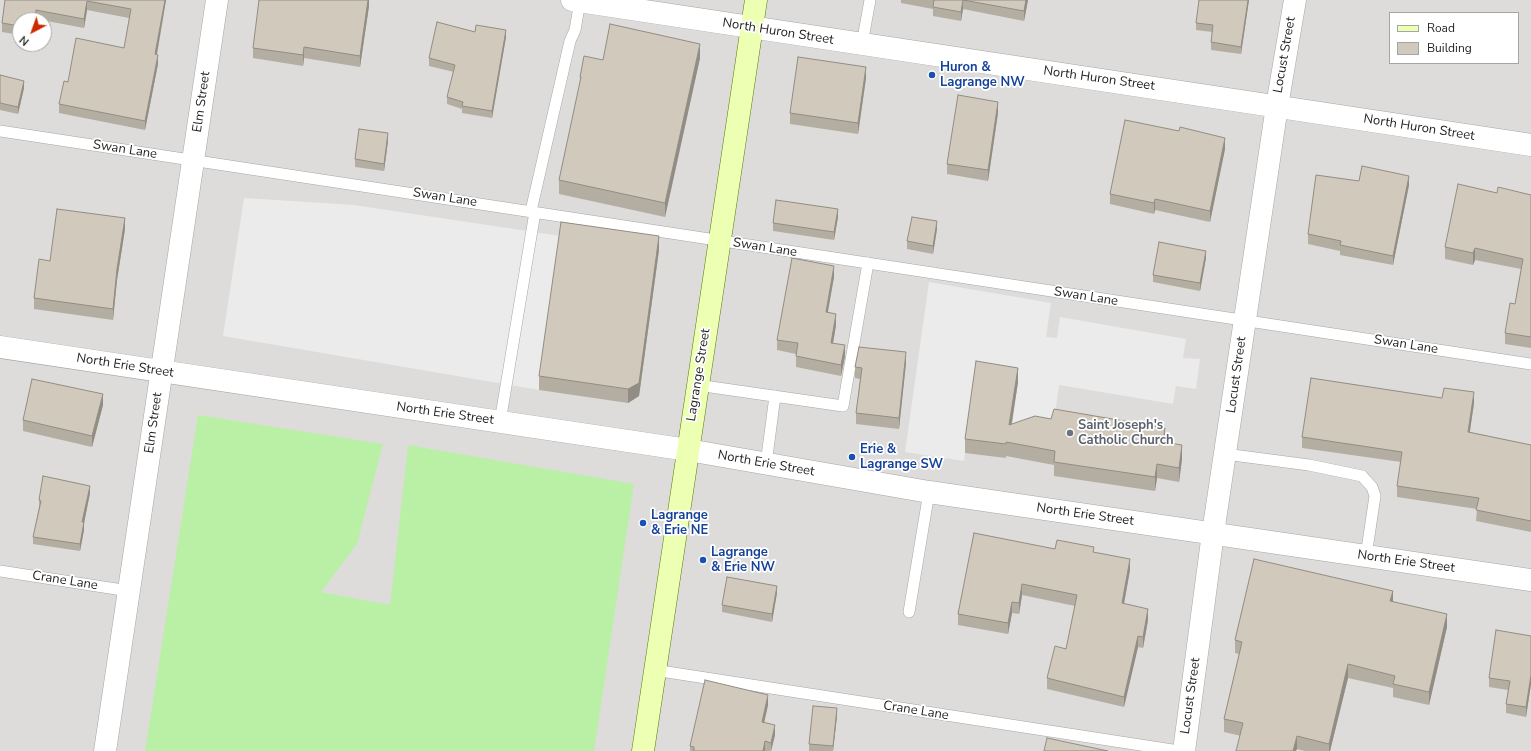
<!DOCTYPE html>
<style>
body{margin:0}
#map{position:relative;width:1531px;height:751px;overflow:hidden;background:#f1efe4;font-family:"Nunito Sans",sans-serif}
canvas{display:block}
.legend{position:absolute;left:1389px;top:12px;width:130px;height:52px;box-sizing:border-box;background:#fff;border:1px solid #a5a5a5;margin:0;padding:5px 7px;list-style:none;font-size:12px;color:#1f1f1f}
.legend li{display:flex;align-items:center;gap:8px;height:20px}
.legend b{width:20px;border:1px solid #a5a5a5}
.north{position:absolute;left:12px;top:12px;width:40px;height:40px;box-sizing:border-box;background:#fff;border:1px solid #a5a5a5;border-radius:50%;rotate:221deg;font-size:11px;font-weight:700;line-height:16px;text-align:center;color:#1f1f1f}
.north::after{content:'';display:block;margin:auto;width:14px;height:18px;background:#cd2a00;clip-path:polygon(50% 0,100% 100%,50% 72%,0 100%)}
</style>
<div id="map">
<canvas width="1531" height="751"></canvas>
<ul class="legend">
<li><b style="height:5px;background:#ecffb3"></b>Road</li>
<li><b style="height:11px;background:#d1cabc"></b>Building</li>
</ul>
<div class="north">N</div>
</div>
<script>
const c = document.querySelector('canvas').getContext('2d');
c.lineJoin = 'round';
function paint(path, color) { c.fillStyle = color; c.fill(path, 'evenodd'); }
const poly = rows => new Path2D(rows.map(r => 'M' + r).join(''));
function strokePath(path, color, width, dash) { c.strokeStyle = color; c.lineWidth = width; c.lineCap = dash ? 'butt' : 'round'; c.setLineDash(dash || []); c.stroke(path); }
function write(font, color, halo, rows, align = 'center') {
  c.font = font + ' "Nunito Sans",sans-serif'; c.lineWidth = 3.5; c.setLineDash([]); c.textBaseline = 'middle'; c.strokeStyle = halo; c.fillStyle = color; for (const [text, x, y, turn = 0] of rows) {
    c.save(); c.translate(x, y); c.rotate((+turn || 0) * Math.PI / 180); c.textAlign = isNaN(turn) ? turn : align; if (halo) c.strokeText(text, 0, 0); c.fillText(text, 0, 0); c.restore();
  }
}
const residential = poly([
 [0,0,1531,0,1531,751,0,751],
 [1390,13,1518,13,1518,63,1390,63],
 [20,20,44,20,44,44,20,44]
]);
const grass = poly([
 [198,415,383,444,357,544,321,592,390,605,408,445,634,484,594,751,145,751]
]);
const parking = poly([
 [244,198,354,205,561,236,539,390,223,336],
 [929,282,1051,303,1046,337,1057,338,1060,317,1186,339,1183,358,1200,359,1196,389,1176,386,1173,404,1059,385,1054,423,965,453,964,461,905,452]
]);
const service = poly([
 [862,44,870,0],
 [0,131,1531,364],
 [531,211,570,41,575,30,580,1],
 [697,385,843,406,868,263],
 [500,422,535,212],
 [1225,454,1309,465,1362,476,1372,487,1375,496,1366,556],
 [766,464,775,396],
 [0,571,129,591],
 [909,612,929,492],
 [654,670,1179,751]
]);
const minor = poly([
 [105,751,217,0],
 [1184,751,1213,533,1277,106,1295,0]
]);
const tertiary = poly([
 [572,0,1531,145],
 [0,347,688,450,929,492,1531,580]
]);
const secondary = poly([
 [643,751,756,0]
]);
const wall = poly([
 [5,0,166,0,157,55,158,64,145,130,59,113,59,104,124,48,129,18,87,10,84,28,36,19,36,20,20,20,20,35,2,32,2,23],
 [369,0,369,6,360,67,304,58,303,66,253,58,253,48],
 [901,0,1028,0,1024,21,963,9,961,21,933,16,933,9,901,3],
 [1249,0,1241,54,1211,50,1211,42,1212,32,1196,30,1196,23],
 [475,32,506,37,492,118,462,113,462,109,447,104,447,97,454,72,429,66,429,58],
 [700,58,665,217,559,194,559,180,580,83,580,77,603,60],
 [0,75,24,88,18,114,0,110],
 [866,78,858,134,790,124,790,113],
 [998,113,988,181,947,174,947,164],
 [1179,131,1225,149,1210,222,1155,210,1154,214,1110,204,1110,194],
 [388,141,384,171,355,167,355,159],
 [1359,181,1409,185,1393,265,1340,255,1340,251,1308,244,1308,234],
 [1497,193,1531,195,1531,348,1505,344,1505,333,1515,304,1521,269,1475,260,1473,265,1445,259,1445,247],
 [838,217,834,240,773,231,773,223],
 [125,229,117,280,113,320,34,309,34,298,50,261],
 [937,229,933,254,907,249,907,241],
 [659,250,639,396,628,403,539,390,539,376],
 [1206,258,1200,291,1153,282,1153,275],
 [834,277,827,312,836,325,833,344,845,356,841,376,796,367,796,354,777,350,777,340],
 [906,363,899,429,856,424,856,413,860,379,855,378,855,367],
 [1018,382,1012,424,1165,442,1182,459,1179,482,1157,478,1155,491,1054,476,1054,465,1006,456,1006,458,965,453,965,439],
 [1474,403,1470,432,1531,445,1531,532,1476,521,1477,509,1397,497,1397,486,1401,462,1302,448,1302,437],
 [103,405,92,447,23,431,23,420],
 [90,493,84,523,84,530,80,551,33,544,33,537,39,507,39,500],
 [1055,549,1094,552,1130,570,1124,604,1148,620,1143,648,1138,647,1124,707,1047,689,1047,678,1066,649,1075,606,1022,595,1019,614,1012,613,1008,634,958,625,958,614],
 [777,593,772,622,722,612,722,605],
 [1393,601,1447,627,1429,705,1393,697,1393,688,1348,678,1330,751,1305,751,1224,732,1224,719,1239,654,1235,653,1235,640],
 [1531,636,1531,684,1526,717,1506,713,1506,704,1508,690,1489,687,1489,678],
 [768,705,764,723,775,735,771,751,690,751,690,746],
 [837,716,833,751,809,751,809,744]
]);
const shadedWall = poly([
 [165,0,166,0,155,64,155,54],
 [368,0,369,0,369,6,360,67,360,56],
 [963,0,963,9,961,21,961,12],
 [1026,0,1028,0,1024,21,1024,11],
 [1248,0,1249,0,1241,54,1241,47],
 [87,1,87,10,84,28,84,19],
 [506,30,506,37,492,118,492,111],
 [700,44,700,58,665,217,665,203],
 [304,47,304,58,303,66,303,55],
 [158,55,158,64,145,130,145,121],
 [866,67,866,78,858,134,858,123],
 [24,81,24,88,18,114,18,107],
 [998,102,998,113,988,181,988,170],
 [388,133,388,141,384,171,384,164],
 [1225,138,1225,149,1210,222,1210,211],
 [1409,176,1409,185,1393,265,1393,256],
 [1155,199,1155,210,1154,214,1154,203],
 [838,209,838,217,834,240,834,232],
 [125,218,125,229,117,280,113,320,113,309,117,269],
 [937,221,937,229,933,254,933,246],
 [659,236,659,250,639,396,628,403,628,389],
 [1475,248,1475,260,1473,265,1473,253],
 [1206,251,1206,258,1200,291,1200,283],
 [834,266,834,277,826,323,826,312],
 [836,314,836,325,831,354,831,343],
 [845,345,845,356,841,376,841,365],
 [906,352,906,363,899,429,899,418],
 [1018,368,1018,382,1009,439,1009,425],
 [1474,392,1474,403,1468,443,1468,432],
 [103,394,103,405,92,447,92,436],
 [1165,428,1165,442,1163,456,1163,442],
 [1182,445,1182,459,1179,482,1179,468],
 [1157,464,1157,478,1155,491,1155,477],
 [90,486,90,493,84,523,84,530,80,551,80,544,82,522],
 [1130,559,1130,570,1122,614,1122,603],
 [1022,584,1022,595,1019,614,1019,603],
 [777,586,777,593,772,622,772,614],
 [1393,591,1393,604,1390,601],
 [1012,602,1012,613,1008,634,1008,623],
 [1148,609,1148,620,1143,648,1143,637],
 [1447,614,1447,627,1429,705,1429,692],
 [1138,636,1138,647,1124,707,1124,697],
 [1348,664,1348,678,1330,751,1329,751,1329,744],
 [1531,675,1531,684,1526,717,1526,707],
 [768,695,768,705,762,732,762,722],
 [837,708,837,716,833,751,833,746],
 [775,725,775,735,771,751,771,743],
 [1297,736,1297,749,1296,751,1293,751],
 [765,741,765,751,763,751]
]);
const building = poly([
 [5,0,165,0,155,54,158,55,145,121,59,104,64,81,68,82,76,38,124,48,131,9,87,1,84,19,36,10,35,20,20,20,20,26,2,23,5,0],
 [259,0,368,0,360,56,304,47,303,55,253,48,259,0],
 [934,0,1026,0,1024,11,963,0,961,12,933,7,934,0],
 [1199,0,1248,0,1241,47,1211,42,1213,25,1196,23,1199,0],
 [437,22,475,32,476,25,506,30,492,111,462,106,463,102,447,97,455,65,429,58,437,22],
 [610,24,700,44,665,203,559,180,581,77,580,77,584,56,603,60,610,24],
 [798,57,866,67,858,123,790,113,798,57],
 [0,75,24,81,18,107,0,103,0,75],
 [958,95,998,102,988,170,947,164,958,95],
 [1125,120,1179,131,1180,127,1225,138,1210,211,1155,199,1154,203,1110,194,1125,120],
 [359,129,388,133,384,164,355,159,359,129],
 [1362,166,1409,176,1393,256,1340,245,1341,241,1308,234,1316,175,1359,181,1362,166],
 [1458,184,1497,193,1498,187,1531,195,1531,337,1505,333,1510,303,1515,304,1523,259,1475,248,1473,253,1445,247,1458,184],
 [776,200,838,209,834,232,773,223,776,200],
 [57,209,125,218,117,269,113,309,34,298,39,259,50,261,57,209],
 [912,217,937,221,933,246,907,241,912,217],
 [561,222,659,236,639,383,628,389,539,376,561,222],
 [1159,242,1206,251,1200,283,1153,275,1159,242],
 [792,258,834,266,826,312,836,314,831,343,845,345,841,365,796,356,798,343,777,340,792,258],
 [859,347,906,352,899,418,856,413,862,368,855,367,859,347],
 [976,361,1018,368,1009,425,1035,416,1051,419,1054,409,1165,428,1163,442,1182,445,1179,468,1157,464,1155,477,1054,462,1055,451,1006,442,1006,444,965,439,976,361],
 [1311,378,1442,398,1444,388,1474,392,1468,432,1531,445,1531,521,1476,510,1479,498,1397,486,1402,452,1302,437,1311,378],
 [32,379,103,394,92,436,23,420,32,379],
 [43,476,90,486,82,522,84,522,80,544,33,537,41,501,39,500,43,476],
 [974,533,1055,549,1057,540,1094,547,1093,552,1130,559,1122,603,1148,609,1143,637,1138,636,1124,697,1047,678,1055,646,1066,649,1077,595,1022,584,1019,603,1012,602,1008,623,958,614,974,533],
 [1254,559,1393,591,1390,601,1447,614,1429,692,1393,684,1395,676,1348,664,1329,744,1297,736,1293,751,1236,751,1243,723,1224,719,1242,642,1235,640,1254,559],
 [727,577,777,586,772,614,722,605,727,577],
 [1496,630,1531,636,1531,675,1526,707,1506,704,1510,681,1489,678,1496,630],
 [705,680,768,695,762,722,775,725,771,743,765,741,763,751,694,751,694,747,690,746,705,680],
 [813,706,837,708,833,746,809,744,813,706],
 [1047,738,1108,751,1044,751,1047,738]
]);
const markers = [
 [932,75,4,"#1a4fb4"],
 [1070,433,4,"#6b7280"],
 [852,457,4,"#1a4fb4"],
 [643,523,4,"#1a4fb4"],
 [703,560,4,"#1a4fb4"]
];
const streetNames = [
 ["North Huron Street",778,32,9],
 ["Locust Street",1285,55,-80],
 ["North Huron Street",1099,79,8],
 ["Elm Street",202,102,-82],
 ["North Huron Street",1419,128,9],
 ["Swan Lane",125,150,9],
 ["Swan Lane",445,198,9],
 ["Swan Lane",765,248,9],
 ["Swan Lane",1086,297,9],
 ["Swan Lane",1406,345,9],
 ["North Erie Street",125,366,9],
 ["Lagrange Street",699,375,-81],
 ["Locust Street",1237,375,-82],
 ["North Erie Street",445,414,8],
 ["Elm Street",154,423,-82],
 ["North Erie Street",766,464,10],
 ["North Erie Street",1085,515,8],
 ["North Erie Street",1406,562,8],
 ["Crane Lane",65,581,9],
 ["Locust Street",1191,696,-82],
 ["Crane Lane",916,711,9]
];
const transitNames = [
 ["Huron &",940,68],
 ["Lagrange NW",940,83],
 ["Erie &",860,450],
 ["Lagrange SW",860,465],
 ["Lagrange",651,516],
 ["& Erie NE",651,531],
 ["Lagrange",711,553],
 ["& Erie NW",711,568]
];
const worshipNames = [
 ["Saint Joseph's",1078,426],
 ["Catholic Church",1078,441]
];
paint(residential, '#dddcdb');
paint(grass, '#baf0a5');
paint(parking, '#ebebeb');
strokePath(service, '#a6a6a6', 12);
strokePath(minor, '#a6a6a6', 23);
strokePath(tertiary, '#a6a6a6', 23);
strokePath(secondary, '#557b00', 23);
strokePath(service, '#fff', 11);
strokePath(minor, '#fff', 22);
strokePath(tertiary, '#fff', 22);
strokePath(secondary, '#ecffb3', 22);
paint(wall, '#b4aea2');
paint(shadedWall, '#928d84');
paint(building, '#d1cabc');
strokePath(building, '#928d84', 1);
for (const [x, y, r, color] of markers) { const dot = new Path2D(); dot.arc(x, y, r, 0, 2 * Math.PI); c.fillStyle = color; c.fill(dot); strokePath(dot, '#fff', 1.5); }
write('13px', '#1f1f1f', '#fff', streetNames);
write('bold 13px', '#164399', '#fff', transitNames, 'left');
write('bold 13px', '#5b616d', '#fff', worshipNames, 'left');
</script>
